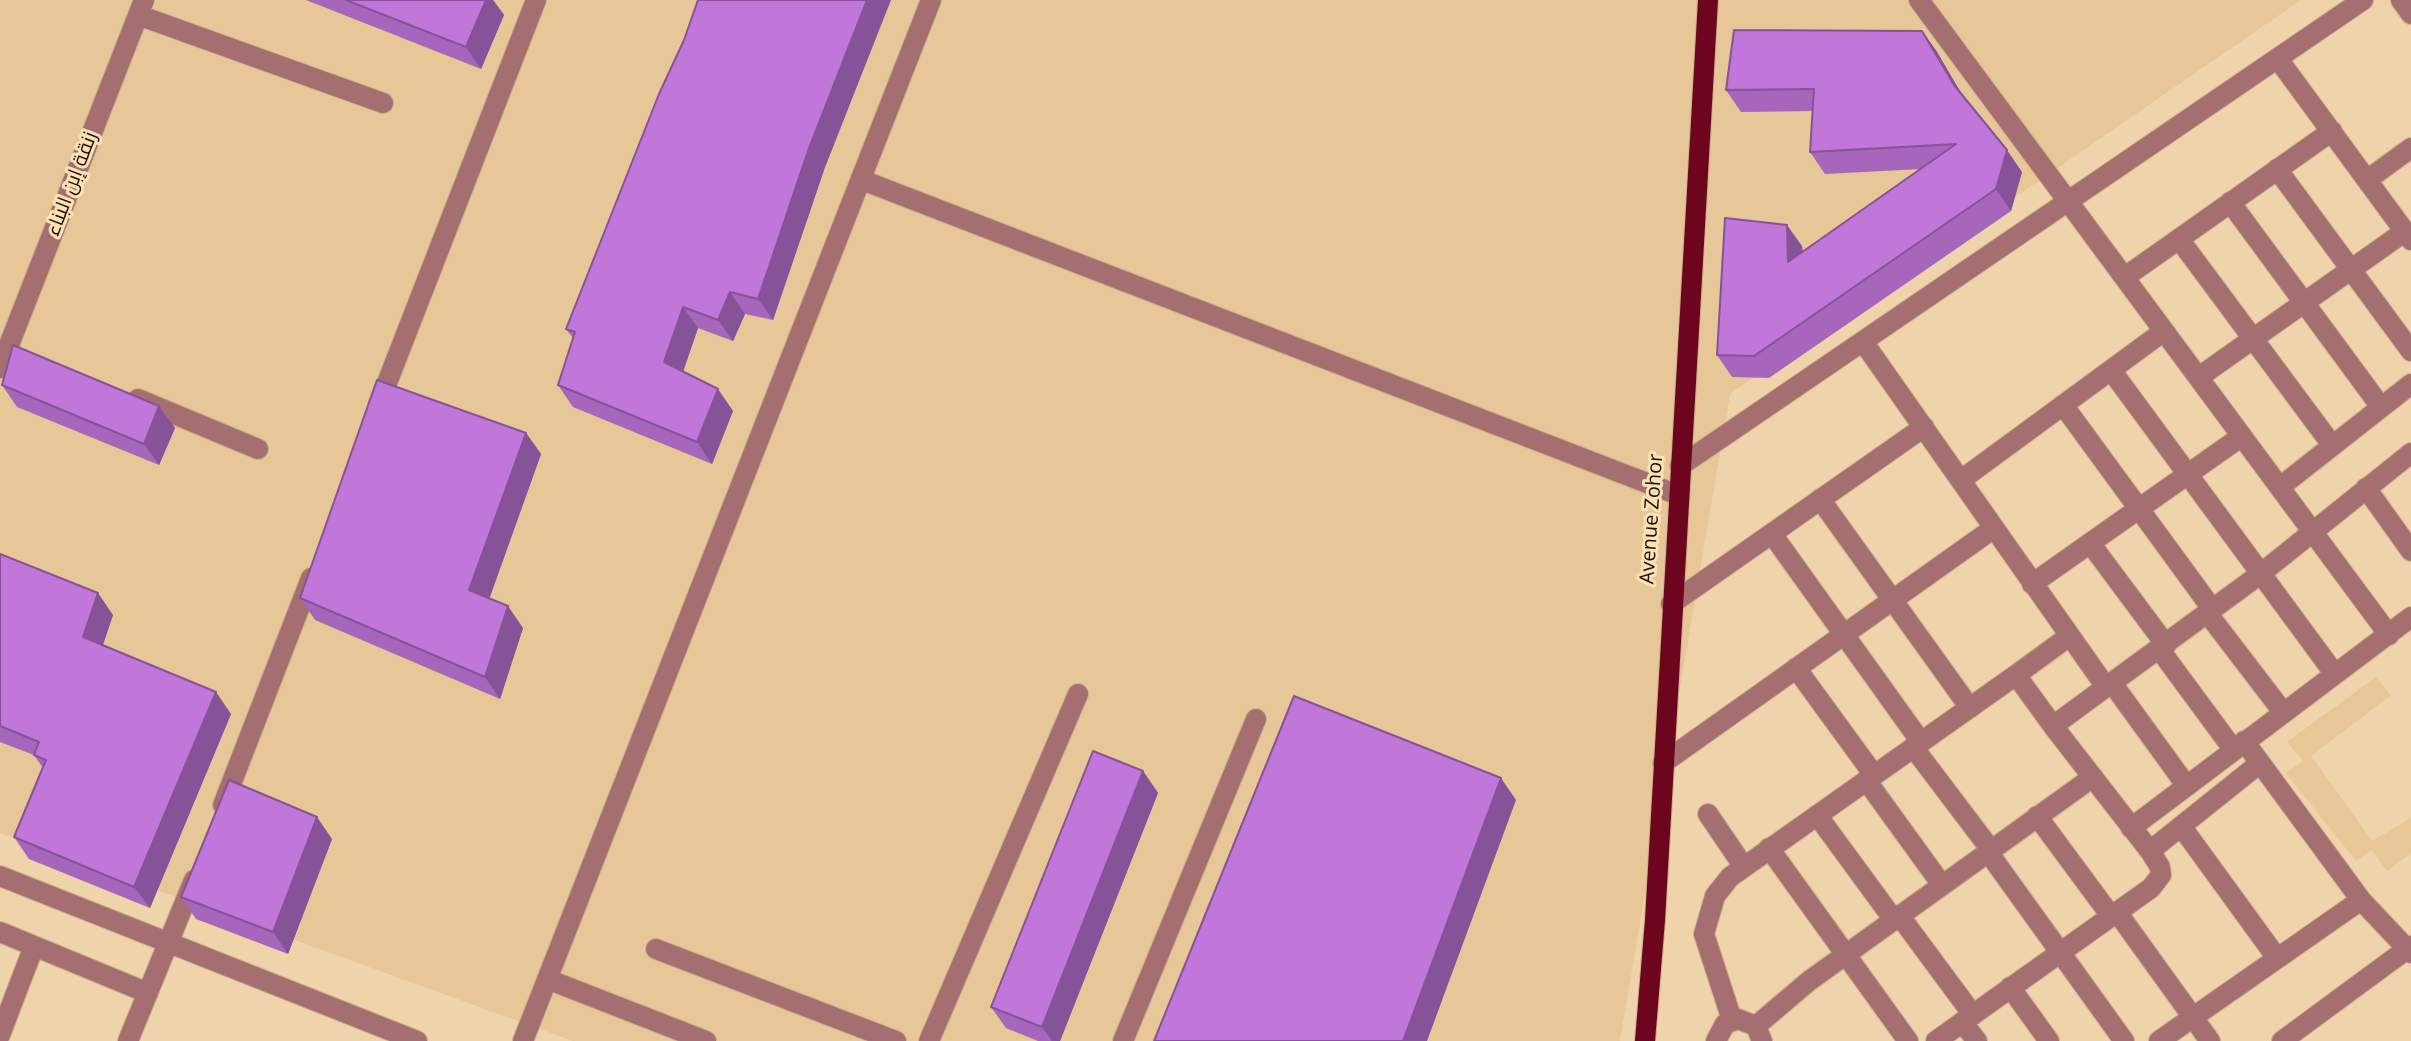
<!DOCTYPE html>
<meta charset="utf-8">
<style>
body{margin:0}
canvas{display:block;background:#efd3aa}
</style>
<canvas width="2411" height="1041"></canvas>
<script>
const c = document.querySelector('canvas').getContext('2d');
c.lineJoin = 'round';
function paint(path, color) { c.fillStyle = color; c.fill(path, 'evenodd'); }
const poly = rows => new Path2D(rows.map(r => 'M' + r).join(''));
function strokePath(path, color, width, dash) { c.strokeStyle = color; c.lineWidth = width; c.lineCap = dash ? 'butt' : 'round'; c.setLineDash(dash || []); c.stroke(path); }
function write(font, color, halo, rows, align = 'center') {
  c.font = font + ' "Open Sans",Cairo,sans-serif'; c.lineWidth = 6; c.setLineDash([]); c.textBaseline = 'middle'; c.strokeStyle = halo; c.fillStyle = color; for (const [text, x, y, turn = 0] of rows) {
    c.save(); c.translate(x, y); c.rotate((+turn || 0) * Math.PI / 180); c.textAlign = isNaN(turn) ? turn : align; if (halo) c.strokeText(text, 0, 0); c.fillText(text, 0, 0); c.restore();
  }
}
const built = poly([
 [0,0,2301,0,1730,394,1620,1041,573,1041,0,833],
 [2376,677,2391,695,2311,756,2372,841,2411,818,2411,853,2387,871,2372,850,2356,861,2286,773,2303,761,2287,742]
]);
const minor = poly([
 [1919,0,2389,635],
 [2401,0,2411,14],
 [138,15,383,103],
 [2278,59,2411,240],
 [2277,169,2411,351],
 [862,180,1678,495],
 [2367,180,2411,148],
 [2230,202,2381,407],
 [2179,239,2332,445],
 [2125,277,2332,131],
 [1864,343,2106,687,2053,726,2016,675,2068,637],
 [0,368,144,0],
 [2111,370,2334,673],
 [2199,377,2404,232],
 [138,399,258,449],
 [2063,405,2213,610],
 [378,406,536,0],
 [1680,466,2363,0],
 [1961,480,2164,331],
 [2280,487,2411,384],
 [2366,488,2411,551],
 [1820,499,1970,708],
 [1772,534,1921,742],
 [2090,543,2166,645],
 [2032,584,2242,436],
 [1671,604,1924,427],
 [2208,614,2283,712],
 [2160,650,2233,749],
 [1796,668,1874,775],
 [2112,683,2186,785],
 [2106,687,2259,575,2411,453],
 [2244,741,2361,900,2411,953],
 [1913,747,1991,850],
 [1663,763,1994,528],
 [1866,780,1942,885],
 [223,805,311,578],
 [1708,814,1744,867],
 [1817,815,1894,920],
 [2037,816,2111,916],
 [2181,826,2277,958],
 [2131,828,2411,617],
 [1769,848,1908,1041],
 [2150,851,2260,763],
 [1988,852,2124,1041],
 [0,876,417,1041],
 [2117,912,2210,1041],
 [1899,915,1973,1015],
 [0,932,148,993],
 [656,949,896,1041],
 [547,979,706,1041],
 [2010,987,2049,1041],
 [1732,1020,1704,934,1715,896,1730,877,2016,675],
 [1962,1022,1977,1041],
 [1756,1026,1809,981,2093,777],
 [0,1035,34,946],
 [128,1041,194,880],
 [523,1041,931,0],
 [929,1041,1078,694],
 [1123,1041,1256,719],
 [1716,1041,1725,1024,1738,1019,1756,1026,1762,1041],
 [1936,1041,2151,888,2161,875,2160,867,2150,851,2053,726],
 [2159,1041,2361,900],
 [2282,1041,2411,946]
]);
const major = poly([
 [1645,1041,1655,920,1708,0]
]);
const wall = poly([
 [306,0,493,0,504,15,481,69],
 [1922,31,1937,52,1963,96,2022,172,2011,211,1769,378,1732,377,1717,355,1802,246,1803,251,1921,169,1825,174,1810,152,1813,111,1741,112,1726,90],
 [824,170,773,320,745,314,733,341,698,328,683,372,733,411,712,464,573,407,558,385,573,338,566,329],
 [2,385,159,406,175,428,159,465,17,407],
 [526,433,541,454,489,598,523,628,500,699,315,620,300,598],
 [0,554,113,615,103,645,231,714,150,908,29,859,14,837,43,768,34,755,0,742],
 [1143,771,1158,793,1060,1041,1038,1041,1006,1028,991,1007],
 [332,839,288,954,196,919,181,897]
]);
const shadedWall = poly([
 [486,0,493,0,504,15,481,69,466,47],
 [867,0,891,0,824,170,773,320,758,299,809,148],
 [1922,31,1937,52,1969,107,1954,85],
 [2007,150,2022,172,2011,211,1996,189],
 [1787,225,1802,246,1803,283,1788,262],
 [730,292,745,314,733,341,718,320],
 [683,307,698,328,679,383,664,362],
 [718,389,733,411,712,464,697,442],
 [159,406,175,428,159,465,144,444],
 [526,433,541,454,485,611,469,590],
 [98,593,113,615,98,659,83,637],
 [508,606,523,628,500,699,485,677],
 [216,692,231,714,150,908,134,887],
 [1143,771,1158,793,1060,1041,1052,1041,1042,1027],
 [1501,778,1516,800,1427,1041,1403,1041],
 [317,817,332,839,288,954,273,932]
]);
const building = poly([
 [346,0,486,0,466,47,346,0],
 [698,0,867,0,809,148,758,299,730,292,718,320,683,307,664,362,718,389,697,442,558,385,575,332,566,329,659,94,684,40,698,0],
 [1734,30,1922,31,1954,85,2007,150,1996,189,1754,356,1717,355,1725,218,1787,225,1788,262,1956,144,1810,152,1814,89,1726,90,1734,30],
 [13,345,159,406,144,444,2,385,13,345],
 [377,380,526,433,469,590,508,606,485,677,300,598,377,380],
 [0,554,98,593,83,637,216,692,134,887,14,837,46,760,34,755,39,742,0,726,0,554],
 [1294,696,1501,778,1403,1041,1154,1041,1294,696],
 [1093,751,1143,771,1042,1027,991,1007,1093,751],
 [229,780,317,817,273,932,181,897,229,780]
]);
const streetNames = [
 ["زنقة إبن البناء",72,184,-69],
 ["Avenue Zohor",1652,519,-86]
];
paint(built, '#e7c697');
strokePath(minor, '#c9b18c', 22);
strokePath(major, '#c9b18c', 22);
strokePath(minor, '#a56e70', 20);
strokePath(major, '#6e051f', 20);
paint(wall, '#a566bb');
paint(shadedWall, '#865398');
paint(building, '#c077d9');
strokePath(building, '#865398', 2);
write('20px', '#1e1406', '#fce0b6', streetNames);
</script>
